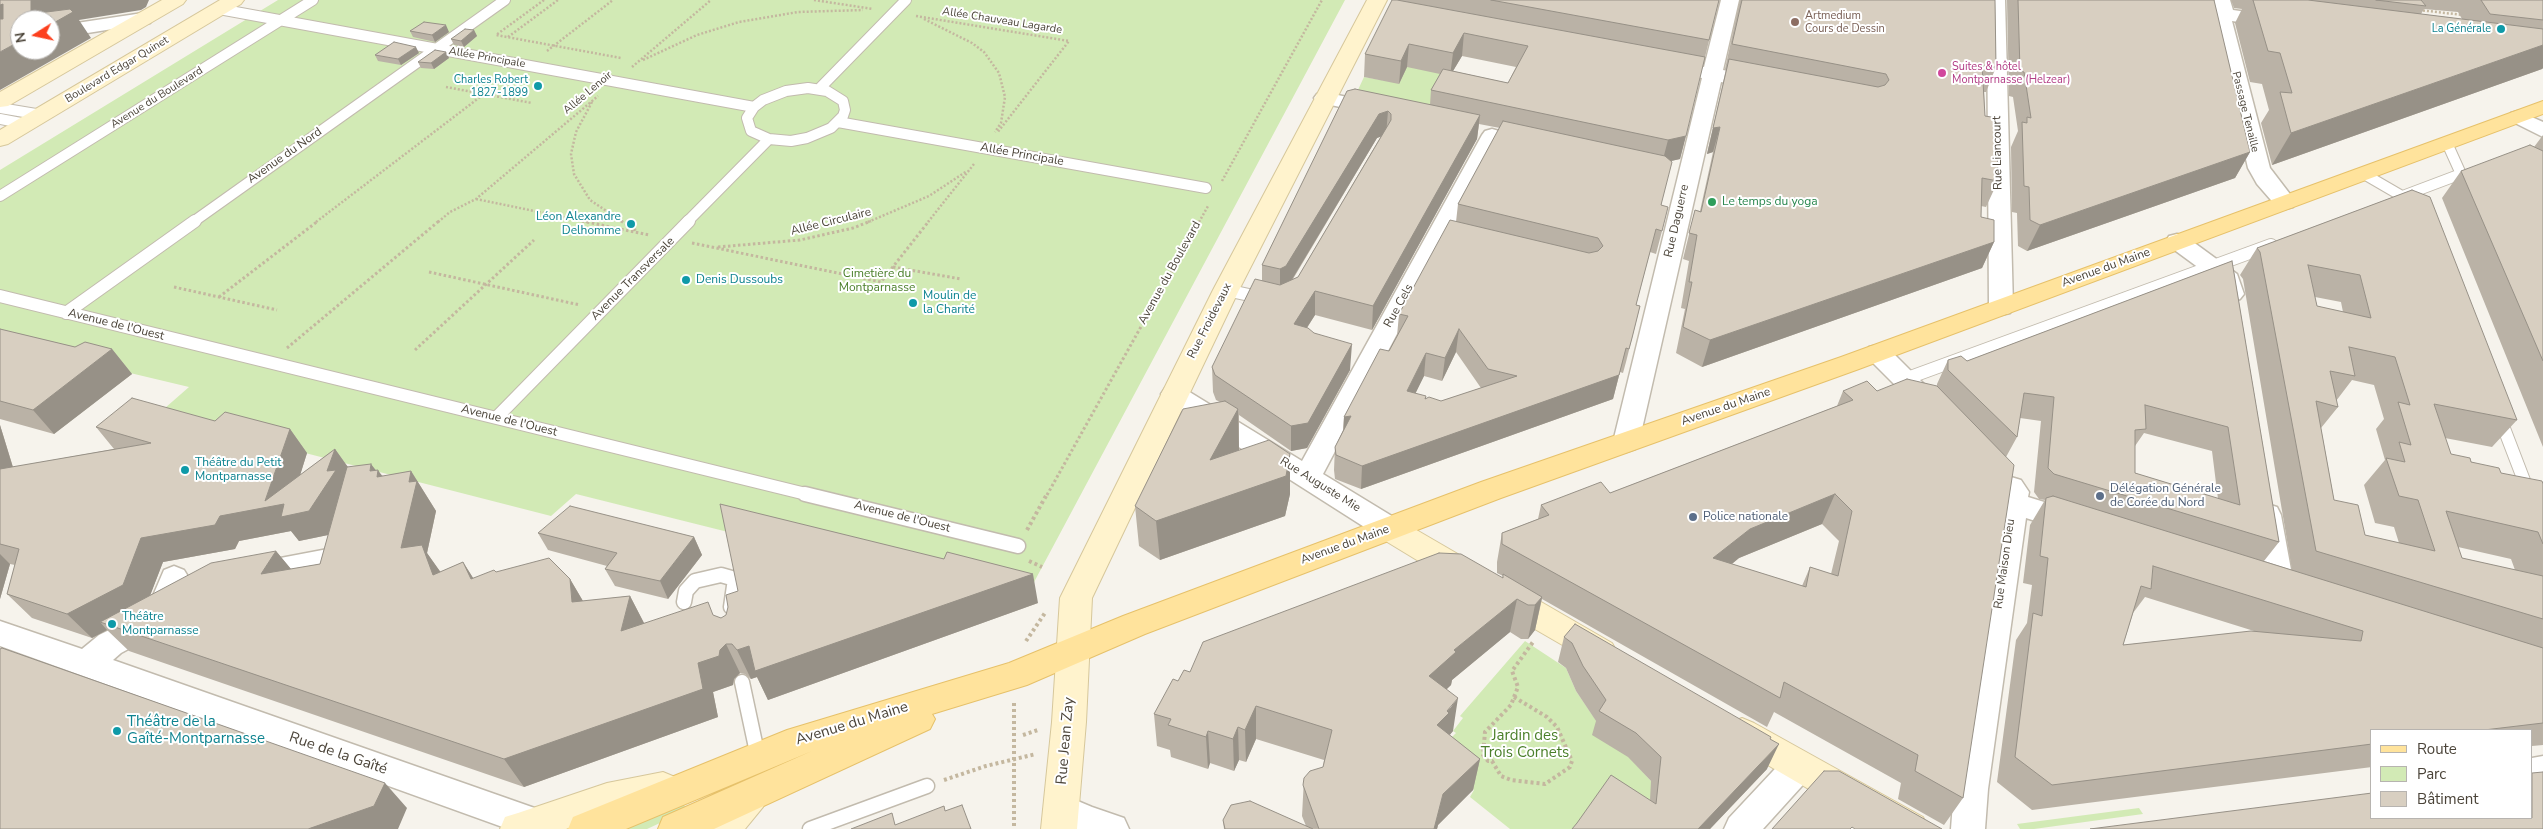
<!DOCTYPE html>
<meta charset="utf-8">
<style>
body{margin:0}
#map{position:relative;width:2543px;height:829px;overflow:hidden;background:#f6f3ec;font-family:"Nunito Sans",sans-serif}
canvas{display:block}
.legend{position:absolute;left:2370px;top:729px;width:162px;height:90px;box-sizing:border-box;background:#fff;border:1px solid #b7b4b0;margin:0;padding:6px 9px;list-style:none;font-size:15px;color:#4b4439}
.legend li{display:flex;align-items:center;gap:10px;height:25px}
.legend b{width:25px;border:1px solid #b7b4b0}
.north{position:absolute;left:10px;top:10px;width:50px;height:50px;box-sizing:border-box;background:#fff;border:1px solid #b7b4b0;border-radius:50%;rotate:260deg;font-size:14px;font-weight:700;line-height:20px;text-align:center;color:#4b4439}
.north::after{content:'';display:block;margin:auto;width:18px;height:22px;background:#fc3f1d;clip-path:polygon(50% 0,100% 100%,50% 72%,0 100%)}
</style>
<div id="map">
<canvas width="2543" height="829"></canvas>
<ul class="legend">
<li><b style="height:6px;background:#ffe39c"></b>Route</li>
<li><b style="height:14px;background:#d2eab5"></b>Parc</li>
<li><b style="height:14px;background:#d8cfc1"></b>Bâtiment</li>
</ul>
<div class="north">N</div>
</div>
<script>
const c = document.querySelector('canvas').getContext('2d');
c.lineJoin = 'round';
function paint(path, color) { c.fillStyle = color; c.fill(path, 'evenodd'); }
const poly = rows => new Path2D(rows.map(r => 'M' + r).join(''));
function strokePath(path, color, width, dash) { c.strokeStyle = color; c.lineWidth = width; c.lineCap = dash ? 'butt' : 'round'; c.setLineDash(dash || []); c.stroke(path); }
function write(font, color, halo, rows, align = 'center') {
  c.font = font + ' "Nunito Sans",sans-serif'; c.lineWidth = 4; c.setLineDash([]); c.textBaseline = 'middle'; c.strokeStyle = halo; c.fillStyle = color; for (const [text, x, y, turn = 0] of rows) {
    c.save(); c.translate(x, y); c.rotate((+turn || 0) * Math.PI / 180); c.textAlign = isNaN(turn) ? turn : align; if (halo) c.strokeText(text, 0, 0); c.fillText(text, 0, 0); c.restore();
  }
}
const green = poly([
 [278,0,1345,0,1025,599,952,588,576,494,551,516,157,415,189,387,0,342,0,170],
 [1415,48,1450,76,1431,110,1357,92,1364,77,1399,83],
 [1525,641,1566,668,1576,691,1599,725,1651,781,1651,788,1665,794,1578,829,1510,829,1470,797,1474,790,1432,757,1456,733,1453,731,1463,718,1460,716],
 [684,804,686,811,647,829,621,829],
 [2139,808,2143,814,2034,829,2020,829,2017,824]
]);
const pathFar2 = poly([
 [544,0,496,35,621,58],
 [814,0,873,9],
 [2419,10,2463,15],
 [916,16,1069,41,997,133],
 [924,19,972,43,984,52,999,73,1005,97,1001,123,995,132],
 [508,37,558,0],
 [547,51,613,0],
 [643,60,697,35,739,22,798,12,863,10],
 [632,67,711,0],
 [446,87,532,103],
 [592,102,576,132,571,154,574,174,590,200,623,222],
 [1222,181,1322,0],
 [476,199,588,222],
 [316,222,484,94],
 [438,222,450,212,476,199,598,96],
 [868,222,929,196,967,171],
 [928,222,974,164],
 [1199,222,1208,206]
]);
const pathFar1 = poly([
 [582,221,649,235],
 [621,221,637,231],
 [692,243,881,282,929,221],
 [718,247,800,240,853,228,871,221],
 [893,267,961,279],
 [429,272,580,305],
 [174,287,277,310],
 [219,297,318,221],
 [287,348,439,221],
 [415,350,534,240],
 [1047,495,1200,221]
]);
const path = poly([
 [1027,530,1047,494],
 [1029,561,1042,567],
 [1026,641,1045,613],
 [1514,697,1547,717,1557,727,1572,761,1570,767,1545,784,1511,780,1501,776,1492,761,1488,761,1483,755,1485,732,1511,705,1514,697],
 [1514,697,1518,687,1512,671,1533,642],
 [1014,703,1014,829],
 [1023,735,1038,730],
 [944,780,986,766,1036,754]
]);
const laneFar2 = poly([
 [219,9,754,107],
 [808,88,827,91,843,101,845,110,843,116,831,128,807,138,791,141,769,139,751,131,747,118,754,107,763,100,786,91,808,88],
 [819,89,906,0],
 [0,108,42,115],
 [0,119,26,124],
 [838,122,1206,188],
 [2364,174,2407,199],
 [0,196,313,0],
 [2400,197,2461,174,2447,143],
 [193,222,505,0],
 [687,222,769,139]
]);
const laneFar1 = poly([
 [1226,290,1263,298],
 [0,296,810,495],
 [66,313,195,221],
 [1905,379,2271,245],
 [496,418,689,221],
 [2500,418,2528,491]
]);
const lane = poly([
 [805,494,1018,546],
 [684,602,686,591,695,581,721,575,735,579,731,607],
 [742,682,758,757],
 [810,829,927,786]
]);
const street = poly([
 [1721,0,1739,0,1723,70,1767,79,1770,83,1767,87,1760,89,1721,82,1639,442,1635,449,1626,452,1617,449,1613,442,1702,78,1661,70,1658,66,1661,62,1668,60,1704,67,1721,0],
 [1987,0,2005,0,2013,307,2010,313,2001,315,1992,313,1989,307,1987,0],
 [2102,0,2154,0,2215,8,2212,0,2230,0,2233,10,2281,17,2283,21,2281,25,2274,27,2232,21,2270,168,2296,202,2293,207,2285,209,2277,207,2257,184,2248,168,2214,19,2111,6,2104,4,2102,0],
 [143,13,150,15,152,19,150,23,50,39,50,27,143,13],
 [1324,92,1384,105,1387,109,1384,113,1377,115,1317,102,1314,98,1317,94,1324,92],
 [2518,111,2543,122,2543,137,2511,121,2508,117,2511,113,2518,111],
 [1492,129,1499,131,1502,135,1323,474,1400,521,1404,529,1400,537,1390,540,1380,537,1165,400,1161,394,1165,388,1174,385,1183,388,1302,461,1482,135,1485,131,1492,129],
 [2177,234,2185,236,2237,274,2244,294,2240,299,2232,302,2224,299,2218,282,2169,246,2166,241,2169,236,2177,234],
 [1878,345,1887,347,1940,400,1944,406,1940,412,1931,415,1922,412,1869,359,1865,353,1869,347,1878,345],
 [2011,477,2021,480,2029,492,2028,497,2083,514,2087,522,2083,530,2073,533,2026,518,1988,789,1985,829,1951,829,1954,789,2000,503,2001,494,1997,487,2001,480,2011,477],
 [2267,504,2277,507,2281,515,2294,586,2289,594,2279,598,2269,594,2264,586,2253,515,2257,507,2267,504],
 [333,548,343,551,347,559,343,567,254,587,244,583,239,575,244,567,254,563,333,548],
 [174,566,184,570,189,578,170,626,161,628,160,632,121,653,113,660,546,812,551,823,548,829,508,829,0,646,0,621,82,649,99,635,146,612,164,570,174,566],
 [1799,751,1811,756,1815,766,1811,776,1763,829,1724,829,1729,818,1787,756,1799,751],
 [2543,756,2543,786,2532,788,2532,758,2543,756],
 [1061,794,1092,807,1124,818,1129,829,1067,829,1049,820,1044,809,1049,798,1061,794]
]);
const secondary = poly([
 [162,0,186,0,183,4,8,106,0,107,0,92,162,0],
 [220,0,244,0,241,4,8,144,0,146,0,130,220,0],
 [1367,0,1387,0,1239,290,1092,598,1086,722,1077,829,1041,829,1052,722,1060,598,1213,290,1367,0],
 [1390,518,1401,521,1475,564,1479,573,1475,582,1464,585,1453,582,1379,537,1375,529,1379,521,1390,518],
 [1506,585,1517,588,1612,643,1617,652,1612,661,1601,665,1590,661,1495,606,1490,597,1495,588,1506,585],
 [1742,718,1754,723,1923,817,1928,829,1877,829,1730,743,1725,733,1730,723,1742,718],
 [663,772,675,777,680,788,675,799,663,804,607,815,566,829,500,829,505,817,518,813,607,783,663,772],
 [751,780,763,785,769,796,763,807,745,829,705,829,710,817,739,785,751,780]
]);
const primary = poly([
 [2543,101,2543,114,1859,369,1501,498,1145,634,1027,685,932,714,935,719,930,729,714,829,658,829,663,817,812,751,626,829,568,829,573,817,787,730,1009,663,1123,616,1481,482,1841,357,2543,101]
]);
const wall = poly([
 [1398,0,1719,0,1680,159,1671,161,1661,205,1662,231,1656,254,1650,252,1636,305,1640,306,1626,362,1623,373,1620,372,1613,399,1361,489,1335,479,1334,470,1335,447,1343,430,1344,417,1389,351,1397,336,1399,314,1456,222,1458,204,1500,128,1479,124,1477,139,1372,330,1315,315,1307,328,1350,370,1307,448,1291,451,1239,415,1239,450,1290,494,1285,516,1160,560,1139,546,1135,506,1220,402,1216,400,1213,392,1212,367,1262,281,1262,265,1347,91,1430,105,1431,90,1440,74,1407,67,1399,84,1364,77,1365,54],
 [1462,56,1516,67,1508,83,1453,71],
 [1381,136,1298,277,1293,279,1377,138],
 [1456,352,1481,388,1441,401,1426,398,1415,393,1424,376,1442,381],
 [1740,0,1995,0,1996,67,1986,92,1984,92,1985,116,1998,181,1986,207,1981,206,1981,217,1994,242,1982,268,1702,367,1676,353,1685,309,1681,308,1689,261,1683,259,1695,210,1700,211,1713,152,1707,154,1726,69,1725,69],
 [2007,0,2215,0,2214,1,2250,152,2235,178,2027,251,2018,246,2017,213,2012,212,2011,147,2018,131,2013,97,2009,96],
 [2231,0,2543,0,2543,68,2542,69,2272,165,2261,123,2269,110,2262,84,2250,82,2235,23,2242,9,2234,8],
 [2424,9,2458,12,2462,19,2421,14],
 [474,30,477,36,464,47,454,45,451,39],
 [410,31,449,32,435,42,413,37],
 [446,52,449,58,434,69,421,68,418,62],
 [419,53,401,65,378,61,375,55],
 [2543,135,2543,447,2442,198,2461,171,2534,147],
 [2412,190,2517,420,2492,447,2445,438,2451,454,2501,473,2543,484,2543,745,2532,746,2532,730,2372,730,2372,767,2032,810,1997,782,2016,640,2027,623,2032,585,2023,583,2030,525,2045,500,2039,499,2034,492,2041,421,2020,418,2017,437,2006,457,1963,798,1944,825,1898,799,1901,783,1774,712,1767,727,1542,599,1535,630,1528,639,1521,639,1510,632,1452,680,1451,685,1447,689,1453,731,1449,735,1480,759,1473,790,1438,825,1437,829,1224,829,1223,820,1306,826,1302,816,1304,778,1323,767,1324,760,1256,739,1246,762,1239,760,1234,771,1210,763,1208,769,1171,757,1170,750,1157,746,1154,714,1178,681,1190,672,1502,578,1503,576,1497,573,1497,562,1502,533,1538,519,1541,505,1610,493,1837,406,1843,391,1877,391,1937,386,1937,384,1948,360,1967,361,2232,261,2279,542,2264,561,2292,570,2243,279,2240,275,2257,248],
 [2315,297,2341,302,2343,312,2317,306],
 [2352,380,2374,385,2384,419,2376,429,2385,460,2364,485,2375,523,2394,527,2399,543,2365,535,2334,500,2321,428,2338,407,2336,401],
 [2144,433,2212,451,2218,499,2135,473,2135,446],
 [1822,524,1839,541,1831,574,1810,567,1802,586,1732,564,1739,558],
 [2458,547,2511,559,2515,570,2462,558],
 [2145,597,2254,631,2123,645,2133,613],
 [0,329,75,347,112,349,132,374,54,434,0,419],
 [215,421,290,429,307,453,300,475,335,449,348,467,376,470,383,476,411,471,436,511,427,553,440,572,463,562,473,578,496,572,570,579,583,601,630,596,644,623,715,616,721,618,1038,603,768,700,757,677,751,679,745,674,740,673,734,679,733,685,713,692,718,717,524,787,129,651,107,630,92,638,32,618,7,594,15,565,10,564,0,599,0,425,13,467,114,449,96,427],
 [291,531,299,541,328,535,320,564,291,569,276,551,150,595,163,562,235,549,239,541],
 [538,533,694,537,702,555,668,599,615,586,605,569,607,566,548,550],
 [1564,637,1767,769,1710,829,1572,829,1650,800,1651,781,1628,757,1592,735,1596,721,1576,691,1566,668,1558,662]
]);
const shadedWall = poly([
 [0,0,17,0,0,34],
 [31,0,149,0,146,7,141,10,79,20,91,38,0,90,0,52,20,41,20,50,50,50,50,20,31,14],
 [446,25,449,32,435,42,432,35],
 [474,30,477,36,464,47,461,41],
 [1464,33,1462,56,1450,76,1453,53],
 [1409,44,1407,67,1399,84,1401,61],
 [2543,45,2543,68,2542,69,2272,165,2291,133],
 [416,47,419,53,401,65,398,59],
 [446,52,449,58,434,69,431,63],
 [1388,111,1386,135,1377,138,1285,291,1280,294,1280,269,1379,114],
 [1480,115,1477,139,1372,330,1373,306],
 [1720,127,1713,152,1707,154,1713,128],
 [1686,136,1680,159,1662,163,1668,140],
 [2250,152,2235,178,2027,251,2040,225],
 [1994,242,1982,268,1702,367,1710,340],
 [1315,291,1315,315,1293,349,1294,324],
 [1459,329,1456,352,1442,381,1445,358],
 [1352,344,1350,370,1307,448,1291,451,1291,426],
 [1626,348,1613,399,1361,489,1362,466],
 [112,349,132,374,54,434,33,410],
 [1426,353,1424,376,1405,415,1407,391],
 [1238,409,1239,450,1212,500,1210,460],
 [1351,416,1343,441,1344,417],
 [0,425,21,494,0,472],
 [290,429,307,453,289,511,327,471,335,449,352,473,328,535,299,541,291,531,239,541,235,549,163,562,145,609,100,622,107,630,92,638,67,614,141,538,265,501],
 [1290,454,1290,494,1285,516,1160,560,1156,521],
 [371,464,378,473,378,470,398,500,370,471],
 [411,471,436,511,427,553,442,574,453,604,401,548,409,482],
 [1835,494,1822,524,1739,558,1702,588,1713,558,1750,529],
 [694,537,702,555,668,599,660,581],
 [276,551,300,580,261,574],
 [0,554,10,564,0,599],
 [463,562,482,592,471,579],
 [1033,574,1038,603,768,700,757,677,751,679,737,650,749,646],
 [570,579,587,608,572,602],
 [630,596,645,625,621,631],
 [1542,597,1535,630,1528,639,1535,605],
 [1517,599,1510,632,1452,680,1451,685,1425,709,1429,676,1454,650],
 [726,644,740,673,734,679,733,685,713,692,718,717,524,787,504,759,720,650],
 [1458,698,1453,731,1445,741,1437,725],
 [1256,706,1256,739,1246,762,1245,730],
 [1238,727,1239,760,1234,771,1233,739],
 [1208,731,1210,763,1208,769,1206,737],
 [1779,744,1767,769,1710,829,1698,829],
 [1480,759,1473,790,1438,825,1437,829,1434,829,1443,794],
 [385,783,407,808,398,829,308,829]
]);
const building = poly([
 [0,0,31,0,31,14,70,9,73,12,50,25,50,20,20,20,20,41,0,52,0,19,3,19,3,4,0,5,0,0],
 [1392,0,1397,0,1705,57,1686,136,1668,140,1431,90,1443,69,1508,83,1528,46,1464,33,1453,53,1409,44,1401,61,1365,54,1392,0],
 [1491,0,1719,0,1709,40,1491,0],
 [1742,0,1995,0,1996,67,1982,65,1985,116,1997,118,1998,181,1982,178,1981,217,1994,220,1994,242,1710,340,1683,327,1692,282,1689,282,1697,235,1689,233,1695,210,1701,212,1720,127,1713,128,1729,59,1878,87,1885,85,1889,80,1886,74,1732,44,1742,0],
 [2018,0,2214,0,2250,152,2040,225,2030,220,2029,187,2024,186,2022,122,2027,123,2027,117,2031,118,2024,72,2020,71,2018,0],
 [2253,0,2308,0,2543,29,2543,45,2291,133,2280,92,2292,93,2280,53,2268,51,2253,0],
 [2376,0,2421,0,2426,6,2376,0],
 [2481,0,2543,0,2543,20,2490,14,2481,0],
 [424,22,446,25,432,35,410,31,424,22],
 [465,29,474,30,461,41,451,39,465,29],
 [394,42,416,47,398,59,375,55,394,42],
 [435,50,446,52,431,63,418,62,435,50],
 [1355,89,1480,115,1373,306,1315,291,1294,324,1308,328,1314,333,1352,344,1308,423,1291,426,1215,375,1212,367,1255,279,1280,285,1298,277,1391,120,1391,114,1388,111,1379,114,1286,266,1280,269,1262,265,1347,91,1355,89],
 [1503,121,1665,156,1672,162,1661,205,1668,207,1662,231,1656,229,1636,305,1640,306,1632,338,1629,349,1626,348,1619,375,1362,466,1336,455,1335,447,1351,416,1344,417,1380,349,1389,351,1408,316,1399,314,1450,220,1589,253,1598,251,1603,246,1598,238,1458,204,1503,121],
 [1459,329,1488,369,1517,376,1441,401,1429,397,1425,399,1426,396,1407,391,1426,353,1445,358,1459,329],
 [2530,145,2543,151,2543,361,2461,171,2530,145],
 [2412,190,2430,197,2517,420,2434,404,2451,454,2470,458,2471,462,2499,468,2501,473,2542,481,2543,484,2543,544,2538,532,2446,511,2462,558,2543,576,2543,619,2316,551,2260,252,2257,248,2412,190],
 [2308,265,2360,275,2371,318,2317,306,2308,265],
 [2349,347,2395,357,2410,405,2398,402,2411,445,2399,442,2405,462,2386,458,2399,496,2418,500,2435,551,2365,535,2358,505,2334,500,2316,401,2338,407,2330,371,2355,376,2349,347],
 [2232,261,2279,542,2054,474,2048,468,2054,397,2024,393,2017,437,1948,370,1948,360,1961,356,1967,361,2232,261],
 [2145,405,2228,427,2240,505,2135,473,2135,430,2146,429,2145,405],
 [0,329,75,347,85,342,112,349,33,410,0,401,0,329],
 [1907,379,1937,386,2014,465,1963,798,1915,771,1918,755,1784,682,1780,698,1502,544,1502,533,1549,515,1541,505,1601,482,1610,493,1853,400,1843,391,1867,381,1877,391,1907,379],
 [1835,494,1852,511,1838,576,1810,567,1806,587,1713,558,1750,529,1835,494],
 [132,398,215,421,225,412,290,429,265,501,335,449,327,471,336,470,309,511,281,517,284,504,220,516,215,525,141,538,123,585,67,614,7,594,19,549,0,544,0,469,151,443,96,427,132,398],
 [1225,401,1238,409,1210,460,1269,440,1290,454,1286,476,1156,521,1135,506,1183,409,1225,401],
 [371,464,370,471,378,470,377,477,411,471,409,482,417,481,401,548,422,545,433,575,463,562,471,579,494,570,496,572,549,558,570,579,572,602,630,596,621,631,708,602,713,615,721,618,726,615,728,607,726,595,738,591,720,504,944,559,947,552,1033,574,755,671,749,646,737,650,732,644,726,644,720,650,719,656,698,663,703,689,504,759,100,622,211,563,276,551,261,574,320,564,347,467,371,464],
 [2053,496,2543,648,2543,723,2484,730,2372,730,2372,744,2052,785,2015,757,2033,613,2042,616,2048,558,2040,556,2046,498,2053,496],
 [2153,566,2363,631,2361,641,2251,631,2123,645,2141,586,2151,589,2153,566],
 [570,506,694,537,660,581,605,569,617,553,538,533,570,506],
 [1439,553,1461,554,1503,578,1503,574,1542,597,1535,605,1528,605,1517,599,1454,650,1456,652,1429,676,1458,698,1447,711,1449,713,1437,725,1480,759,1443,794,1434,829,1319,829,1303,785,1304,778,1310,771,1323,767,1332,730,1256,706,1245,730,1238,727,1233,739,1208,731,1206,737,1168,725,1171,719,1154,714,1173,679,1178,681,1184,670,1190,672,1203,642,1439,553],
 [1575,624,1771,737,1770,739,1779,744,1698,829,1572,829,1577,823,1611,775,1656,804,1661,757,1636,733,1599,711,1606,700,1583,666,1572,643,1564,637,1575,624],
 [2,648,385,783,374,806,308,829,0,829,0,649,2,648],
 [1824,771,1839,771,1942,829,1855,829,1852,827,1850,829,1772,829,1824,771],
 [2543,772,2543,829,2090,829,2372,793,2372,818,2532,818,2532,773,2543,772],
 [1250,801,1313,829,1225,829,1223,820,1231,805,1250,801],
 [962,805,971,829,851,829,892,813,895,825,944,806,945,811,962,805]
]);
const markers = [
 [1795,22,5,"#8d6e63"],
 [2501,29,5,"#0f9aa8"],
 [1942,73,5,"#d1479c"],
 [538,86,5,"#0f9aa8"],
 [1712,202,5,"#2e9e5b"],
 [631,224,5,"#0f9aa8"],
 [686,280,5,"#0f9aa8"],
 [913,303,5,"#0f9aa8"],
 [185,470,5,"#0f9aa8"],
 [2100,496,5,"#5c6f8a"],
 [1693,517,5,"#5c6f8a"],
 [112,624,5,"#0f9aa8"],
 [117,731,5,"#0f9aa8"]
];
const farEducationnames = [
 ["Artmedium",1805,16],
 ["Cours de Dessin",1805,29]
];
const farStreetnames = [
 ["Allée Chauveau Lagarde",1002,21,9],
 ["Allée Principale",487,58,10],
 ["Boulevard Edgar Quinet",117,70,-31],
 ["Allée Lenoir",588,93,-40],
 ["Avenue du Boulevard",157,98,-32],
 ["Passage Tenaille",2245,112,76]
];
const farCulturenames = [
 ["La Générale",2491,29],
 ["Charles Robert",528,80],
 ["1827-1899",528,93]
];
const farHotelnames = [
 ["Suites & hôtel",1952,67],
 ["Montparnasse (Helzear)",1952,80]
];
const streetNames = [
 ["Rue Liancourt",1998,153,-91],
 ["Allée Principale",1022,155,10],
 ["Avenue du Nord",285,156,-35],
 ["Rue Daguerre",1677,221,-77],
 ["Allée Circulaire",831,222,-14],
 ["Avenue du Maine",2106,268,-20],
 ["Avenue du Boulevard",1170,273,-61],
 ["Avenue Transversale",633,279,-45],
 ["Rue Cels",1399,306,-61],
 ["Rue Froidevaux",1210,321,-63],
 ["Avenue de l'Ouest",116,325,14],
 ["Avenue du Maine",1726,407,-19],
 ["Avenue de l'Ouest",509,421,14],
 ["Rue Auguste Mie",1320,485,32],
 ["Avenue de l'Ouest",902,517,14],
 ["Avenue du Maine",1345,545,-20],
 ["Rue Maison Dieu",2005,564,-82]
];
const leisureNames = [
 ["Le temps du yoga",1722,202]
];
const cultureNames = [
 ["Léon Alexandre",621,217,"right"],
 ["Delhomme",621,231,"right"],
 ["Denis Dussoubs",696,280],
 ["Moulin de",923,296],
 ["la Charité",923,310],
 ["Théâtre du Petit",195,463],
 ["Montparnasse",195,477],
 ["Théâtre",122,617],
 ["Montparnasse",122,631]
];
const parkNames = [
 ["Cimetière du",877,274],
 ["Montparnasse",877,288]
];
const serviceNames = [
 ["Délégation Générale",2110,489],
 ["de Corée du Nord",2110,503],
 ["Police nationale",1703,517]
];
const nearCulturenames = [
 ["Théâtre de la",127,722],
 ["Gaîté-Montparnasse",127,739]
];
const nearStreetnames = [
 ["Avenue du Maine",852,724,-17],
 ["Rue Jean Zay",1066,741,-85],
 ["Rue de la Gaîté",338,754,19]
];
const nearParknames = [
 ["Jardin des",1525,736],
 ["Trois Cornets",1525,753]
];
paint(green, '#d2eab5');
strokePath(laneFar2, '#c2bbae', 12);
strokePath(laneFar1, '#c2bbae', 14);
strokePath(lane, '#c2bbae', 17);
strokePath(street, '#c2bbae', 3);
strokePath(secondary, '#d6c79b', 2);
strokePath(primary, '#e6c16a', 2);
strokePath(pathFar2, '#c4b79f', 2.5, [2, 2]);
strokePath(pathFar1, '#c4b79f', 3, [2.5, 2.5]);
strokePath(path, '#c4b79f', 4, [3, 3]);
strokePath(laneFar2, '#fff', 10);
strokePath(laneFar1, '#fff', 12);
strokePath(lane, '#fff', 14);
paint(street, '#fff');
paint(secondary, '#fff3cd');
paint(primary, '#ffe39c');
paint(wall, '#bab2a6');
paint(shadedWall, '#979187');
paint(building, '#d8cfc1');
strokePath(building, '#979187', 1);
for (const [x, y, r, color] of markers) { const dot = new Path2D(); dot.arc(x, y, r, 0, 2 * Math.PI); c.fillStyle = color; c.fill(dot); strokePath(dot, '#fff', 2); }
write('11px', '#785e54', '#fff', farEducationnames, 'left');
write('11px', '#4b4439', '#fff', farStreetnames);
write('11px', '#0d838f', '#fff', farCulturenames, 'right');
write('11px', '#b23c85', '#fff', farHotelnames, 'left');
write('12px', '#4b4439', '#fff', streetNames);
write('12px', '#27864d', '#fff', leisureNames, 'left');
write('12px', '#0d838f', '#fff', cultureNames, 'left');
write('12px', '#4a7f2a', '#fff', parkNames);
write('12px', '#4e5e75', '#fff', serviceNames, 'left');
write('15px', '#0d838f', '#fff', nearCulturenames, 'left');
write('15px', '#4b4439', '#fff', nearStreetnames);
write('15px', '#4a7f2a', '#fff', nearParknames);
</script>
